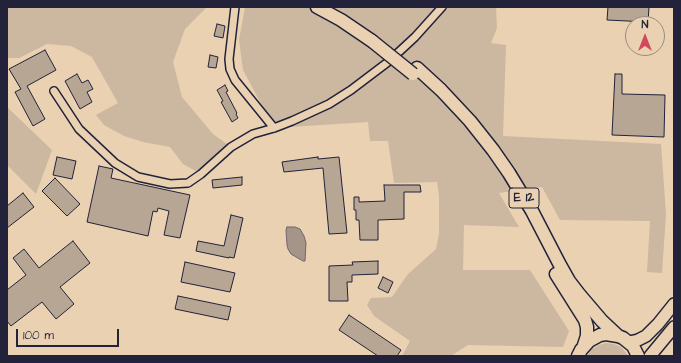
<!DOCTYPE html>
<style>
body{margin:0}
#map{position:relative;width:681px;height:363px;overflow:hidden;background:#e9d1b1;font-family:"Architects Daughter",sans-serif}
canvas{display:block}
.frame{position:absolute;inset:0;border:8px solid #22223b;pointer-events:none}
.north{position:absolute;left:625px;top:16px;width:40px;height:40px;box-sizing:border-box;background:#e9d1b1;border:1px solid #998b82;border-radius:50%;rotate:0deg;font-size:11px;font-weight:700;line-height:16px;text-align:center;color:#22223b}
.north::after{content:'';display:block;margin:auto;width:14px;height:18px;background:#d1495b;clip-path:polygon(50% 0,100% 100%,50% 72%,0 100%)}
.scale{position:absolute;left:16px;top:329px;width:103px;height:18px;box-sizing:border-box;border:2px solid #22223b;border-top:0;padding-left:5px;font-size:12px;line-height:14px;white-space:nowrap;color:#22223b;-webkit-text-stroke:3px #e9d1b1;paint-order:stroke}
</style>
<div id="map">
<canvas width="681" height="363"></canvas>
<div class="frame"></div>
<div class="north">N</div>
<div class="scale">100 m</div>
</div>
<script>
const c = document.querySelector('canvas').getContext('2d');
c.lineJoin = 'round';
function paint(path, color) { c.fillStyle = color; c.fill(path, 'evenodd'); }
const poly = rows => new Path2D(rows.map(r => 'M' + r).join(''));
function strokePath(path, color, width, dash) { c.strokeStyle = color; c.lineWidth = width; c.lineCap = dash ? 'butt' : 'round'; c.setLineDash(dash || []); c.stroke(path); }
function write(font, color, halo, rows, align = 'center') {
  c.font = font + ' "Architects Daughter",sans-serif'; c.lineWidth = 4; c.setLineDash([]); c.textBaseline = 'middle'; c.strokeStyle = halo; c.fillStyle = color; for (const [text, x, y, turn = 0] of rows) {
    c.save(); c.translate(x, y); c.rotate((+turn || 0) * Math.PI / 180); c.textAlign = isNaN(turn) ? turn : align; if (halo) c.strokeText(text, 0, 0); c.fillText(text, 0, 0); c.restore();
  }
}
const green = poly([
 [7,7,207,7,185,29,173,62,182,97,213,134,231,147,201,174,183,164,170,147,143,142,124,136,104,125,96,115,118,103,92,57,71,46,47,44,19,58,7,58],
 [245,7,496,7,497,28,491,43,506,45,503,136,661,144,666,214,662,273,647,272,650,221,560,220,542,187,499,193,519,227,464,225,463,270,530,270,569,331,563,347,468,345,451,356,402,356,410,341,374,316,367,305,371,298,392,297,408,274,436,249,439,234,439,195,437,182,394,183,388,141,370,141,368,122,274,128,243,70,239,40],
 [7,107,52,150,36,194,7,165],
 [606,343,614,344,621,347,626,353,628,356,587,356,592,349,599,345]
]);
const water = poly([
 [287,227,295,227,300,229,304,236,306,243,305,261,303,261,291,254,288,249,287,245,286,230,287,227]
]);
const building = poly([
 [608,7,649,7,648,22,607,20,608,7],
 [217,24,225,26,223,38,214,36,217,24],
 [45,50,56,70,27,86,45,119,33,126,15,92,21,89,9,69,45,50],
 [210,55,218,57,216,68,208,67,210,55],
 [77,74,82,83,88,80,93,89,87,92,92,102,80,109,65,81,77,74],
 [615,74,622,74,622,94,665,95,664,137,612,135,615,74],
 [225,85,228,91,226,92,237,113,236,114,238,118,232,122,221,102,223,101,217,90,225,85],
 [57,157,76,161,72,179,53,175,57,157],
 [318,157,318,159,339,157,347,233,329,234,323,168,284,172,282,162,318,157],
 [99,166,113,169,111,178,190,195,180,238,164,235,169,211,158,208,157,212,153,211,148,236,87,222,99,166],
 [242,177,242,185,213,188,212,180,242,177],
 [55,178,80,204,67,216,42,191,55,178],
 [384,185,420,185,421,192,404,192,404,219,378,220,378,240,360,240,359,220,356,220,356,210,354,210,354,197,359,197,359,202,385,201,384,185],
 [23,193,34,207,7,228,7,206,23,193],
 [231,215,243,218,234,258,229,257,229,258,196,251,198,241,224,246,231,215],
 [73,241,90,263,60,287,74,304,56,319,42,302,11,326,7,321,7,290,26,275,13,258,24,249,39,268,73,241],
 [378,261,378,274,352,275,352,282,347,282,348,301,329,301,329,266,353,265,352,262,378,261],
 [185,262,235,273,230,292,181,282,185,262],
 [383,277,393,282,388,293,378,288,383,277],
 [178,296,231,307,228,320,175,309,178,296],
 [349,315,401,350,397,356,378,356,339,330,349,315]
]);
const minor = poly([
 [235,7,229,59,230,69,235,80,274,128],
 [54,91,79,129,115,163,138,177,170,184,188,183,201,174,231,147,253,134,274,128,292,121,329,104,351,90,388,62,415,37,442,7]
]);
const secondary = poly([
 [629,342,638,340,646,336,658,324,674,304],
 [650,356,674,327]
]);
const trunk = poly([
 [317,7,341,20,372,41],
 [417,68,441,90,470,121,493,150,509,173,532,211,560,265,569,281,579,294,602,321,618,336],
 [556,274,585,320,587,327,587,336,584,345],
 [578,356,581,350,589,341,600,335,606,334,618,336,623,338,633,346,638,356]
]);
const trunkBridge = poly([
 [372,41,413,74]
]);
const shields = [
 [524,198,30]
];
const shieldNames = [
 ["E 12",524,198]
];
paint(green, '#ccb8a0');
paint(water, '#a59589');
strokePath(water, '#71676a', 1);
paint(building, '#b7a693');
strokePath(building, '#22223b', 1);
strokePath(minor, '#22223b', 10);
strokePath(secondary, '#22223b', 14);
strokePath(trunk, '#22223b', 15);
strokePath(minor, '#e9d1b1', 7);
strokePath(secondary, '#e9d1b1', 11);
strokePath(trunk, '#e9d1b1', 12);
strokePath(trunkBridge, '#22223b', 15, []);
strokePath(trunkBridge, '#e9d1b1', 12);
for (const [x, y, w] of shields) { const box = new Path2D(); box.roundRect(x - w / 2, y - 10, w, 20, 3); c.fillStyle = '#e9d1b1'; c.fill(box); strokePath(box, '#22223b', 1); }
write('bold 12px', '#22223b', null, shieldNames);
</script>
